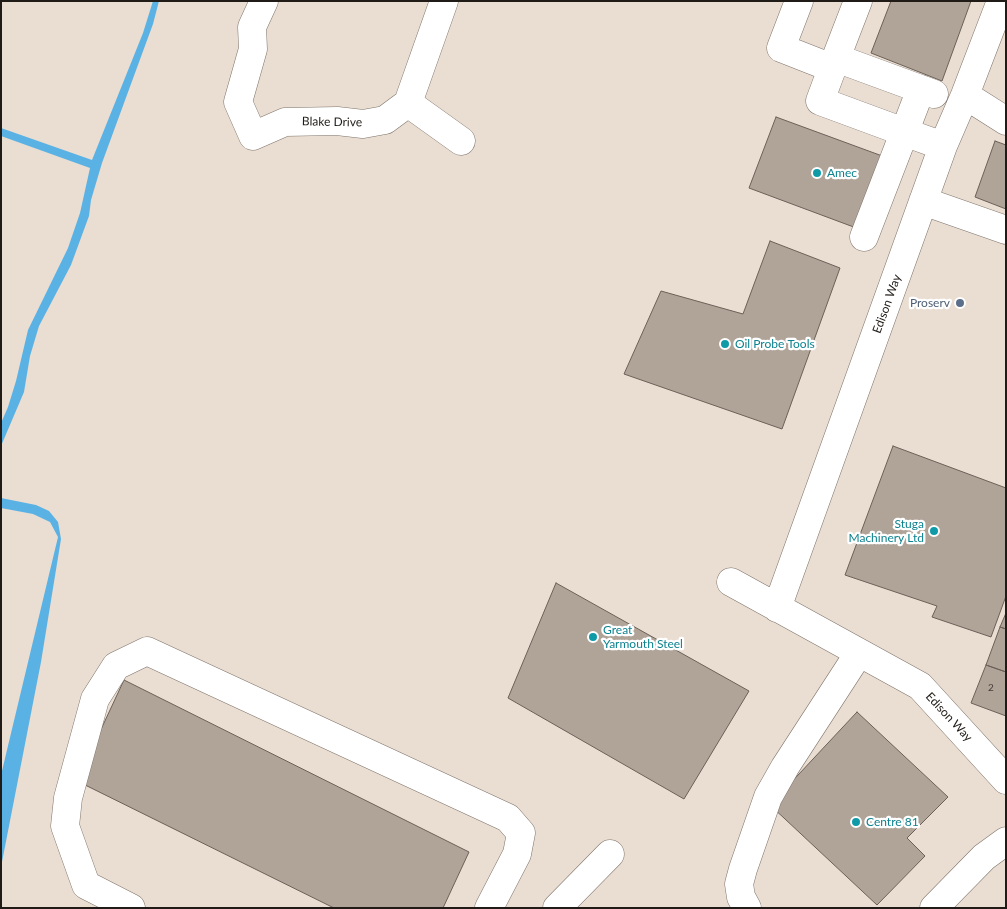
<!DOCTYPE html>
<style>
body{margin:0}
#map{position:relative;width:1007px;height:909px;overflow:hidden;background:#eaddd2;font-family:Lato,sans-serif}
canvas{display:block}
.frame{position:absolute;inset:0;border:2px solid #201b17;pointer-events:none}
</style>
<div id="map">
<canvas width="1007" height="909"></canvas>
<div class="frame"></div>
</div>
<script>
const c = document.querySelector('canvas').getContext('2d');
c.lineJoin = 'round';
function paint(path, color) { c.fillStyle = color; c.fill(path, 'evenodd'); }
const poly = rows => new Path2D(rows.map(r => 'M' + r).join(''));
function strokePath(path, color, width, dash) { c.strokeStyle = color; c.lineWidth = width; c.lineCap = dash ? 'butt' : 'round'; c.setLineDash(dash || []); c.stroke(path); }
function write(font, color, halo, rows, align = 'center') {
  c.font = font + ' Lato,sans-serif'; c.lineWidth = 4.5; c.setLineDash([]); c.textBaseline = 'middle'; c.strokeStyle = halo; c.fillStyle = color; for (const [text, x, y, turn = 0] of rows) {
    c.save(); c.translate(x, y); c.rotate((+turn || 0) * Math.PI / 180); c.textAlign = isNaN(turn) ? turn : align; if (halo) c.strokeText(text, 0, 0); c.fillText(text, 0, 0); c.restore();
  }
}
const water = poly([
 [153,1,159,1,153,24,102,163,91,200,89,216,71,265,39,326,30,356,24,392,1,446,1,423,8,407,16,381,28,330,68,248,80,213,90,168,1,136,1,128,92,160,143,33],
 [1,498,36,505,49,511,58,522,61,539,41,662,1,867,1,775,58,537,50,522,33,514,1,508]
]);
const building = poly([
 [891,1,971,1,942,81,871,53,891,1],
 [776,117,885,157,859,229,749,188,776,117],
 [995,141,1006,145,1006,209,975,197,995,141],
 [770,241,840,268,782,429,624,374,661,291,743,314,770,241],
 [893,446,1006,488,1006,596,991,637,932,617,937,606,845,575,893,446],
 [556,583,749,691,684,799,508,698,556,583],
 [1006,613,1006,629,1000,627,1006,613],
 [1000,627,1006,629,1006,672,986,665,1000,627],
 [986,665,1006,672,1006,716,971,703,986,665],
 [124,680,469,852,443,908,334,908,77,781,124,680],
 [857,712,948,797,907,838,925,856,877,905,770,805,857,712]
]);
const minor = poly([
 [264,1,252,27,253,49,238,102,253,136,285,122,337,121,363,124,385,120,408,103,461,141],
 [799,1,781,48,832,68],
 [858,1,836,58,934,94],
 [836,58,820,101,904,132,943,146],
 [965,95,1006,121],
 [408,103,444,1],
 [923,201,1006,230],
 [864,237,921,89],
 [731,582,920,686,1006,780],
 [777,608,943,146,965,95,1001,1],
 [131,908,86,885,65,826,68,798,95,699,116,666,147,651,508,818,521,833,517,854,489,908],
 [557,908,610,854],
 [747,908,741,897,739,884,743,869,768,797,785,767,859,653],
 [934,908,984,857,1006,841]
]);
const markers = [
 [817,173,5,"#0f9aa8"],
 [960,303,5,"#5c6f8a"],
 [725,344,5,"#0f9aa8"],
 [934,531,5,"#0f9aa8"],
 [593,637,5,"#0f9aa8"],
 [856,822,5,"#0f9aa8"]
];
const numberNames = [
 ["2",991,688]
];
const streetNames = [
 ["Blake Drive",332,122,1],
 ["Edison Way",887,304,-70],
 ["Edison Way",949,717,47]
];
const cultureNames = [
 ["Amec",827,173],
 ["Oil Probe Tools",735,344],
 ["Stuga",924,524,"right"],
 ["Machinery Ltd",924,538,"right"],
 ["Great",603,630],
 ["Yarmouth Steel",603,644],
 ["Centre 81",866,822]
];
const serviceNames = [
 ["Proserv",950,303]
];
paint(water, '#5ab2e4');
paint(building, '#b0a499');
strokePath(building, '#6b6057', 1);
strokePath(minor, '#7f746a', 29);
strokePath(minor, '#fff', 28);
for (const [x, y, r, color] of markers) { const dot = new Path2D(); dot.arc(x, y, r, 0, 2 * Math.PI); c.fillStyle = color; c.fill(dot); strokePath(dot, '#fff', 2); }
write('10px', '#443d38', null, numberNames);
write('12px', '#201b17', '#fff', streetNames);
write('12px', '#0d838f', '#fff', cultureNames, 'left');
write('12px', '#4e5e75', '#fff', serviceNames, 'right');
</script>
